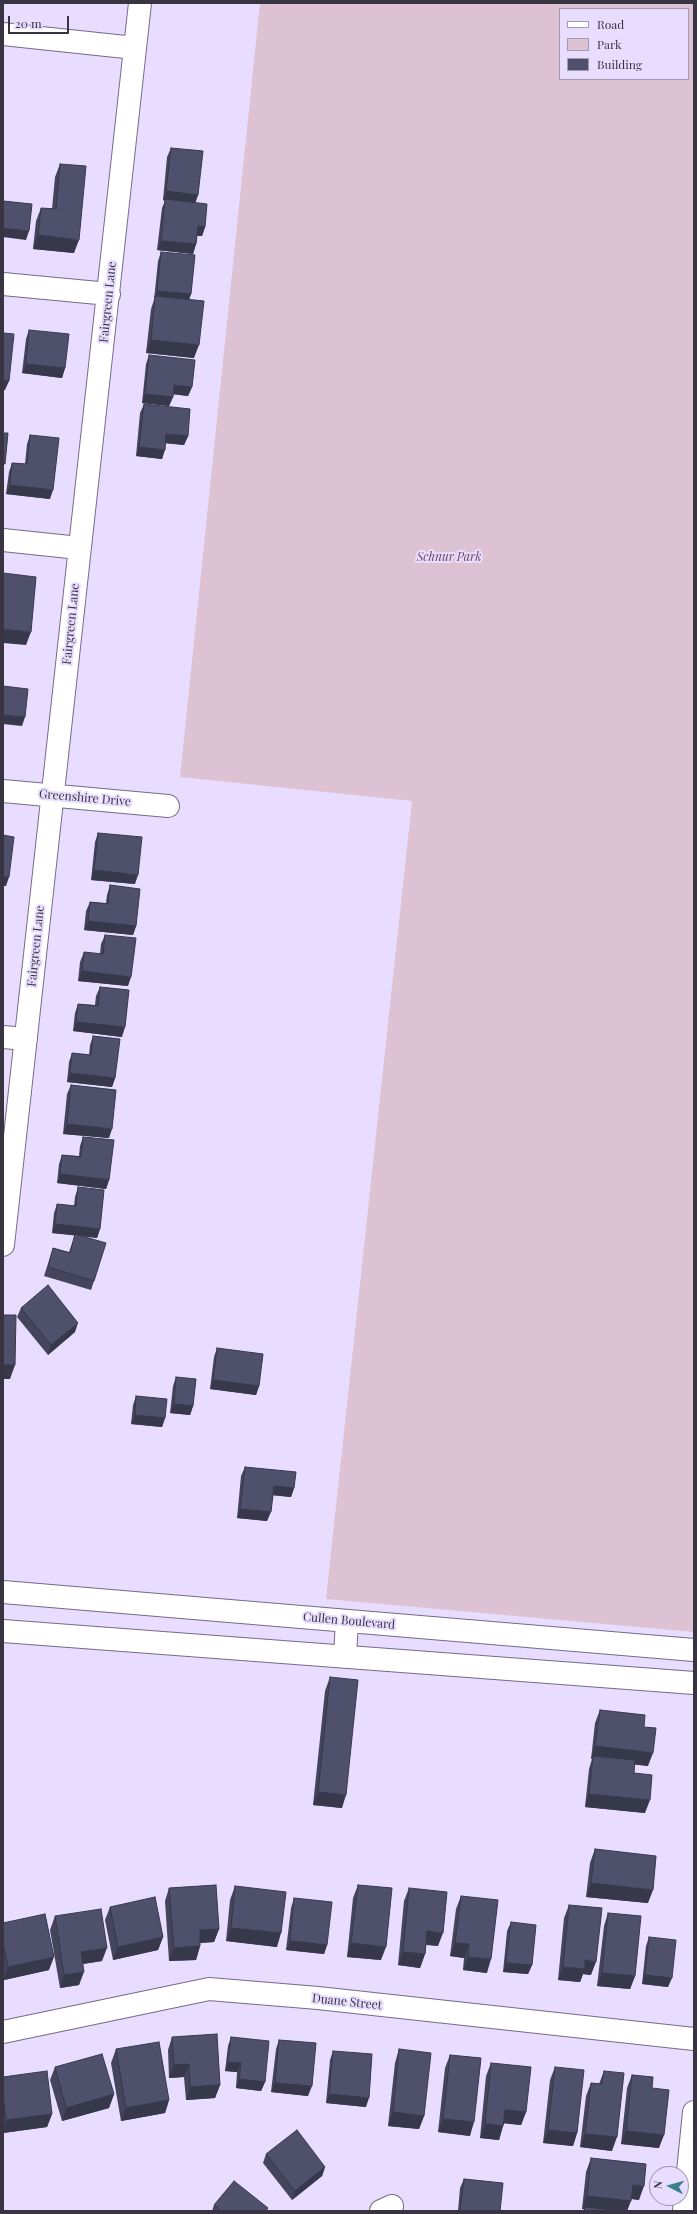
<!DOCTYPE html>
<style>
body{margin:0}
#map{position:relative;width:697px;height:2214px;overflow:hidden;background:#e8dcff;font-family:"Playfair Display",serif}
canvas{display:block}
.frame{position:absolute;inset:0;border:4px solid #393441;pointer-events:none}
.legend{position:absolute;left:559px;top:8px;width:130px;height:72px;box-sizing:border-box;background:#e8dcff;border:1px solid #a299b3;margin:0;padding:5px 7px;list-style:none;font-size:12px;color:#393441}
.legend li{display:flex;align-items:center;gap:8px;height:20px}
.legend b{width:20px;border:1px solid #a299b3}
.north{position:absolute;left:649px;top:2166px;width:40px;height:40px;box-sizing:border-box;background:#e8dcff;border:1px solid #a299b3;border-radius:50%;rotate:276deg;font-size:11px;font-weight:700;line-height:16px;text-align:center;color:#393441}
.north::after{content:'';display:block;margin:auto;width:14px;height:18px;background:#3b808d;clip-path:polygon(50% 0,100% 100%,50% 72%,0 100%)}
.scale{position:absolute;left:8px;top:16px;width:61px;height:18px;box-sizing:border-box;border:2px solid #393441;border-top:0;padding-left:5px;font-size:12px;line-height:14px;white-space:nowrap;color:#393441;-webkit-text-stroke:3px #e8dcff;paint-order:stroke}
</style>
<div id="map">
<canvas width="697" height="2214"></canvas>
<div class="frame"></div>
<ul class="legend">
<li><b style="height:5px;background:#fff"></b>Road</li>
<li><b style="height:11px;background:#ddc2d4"></b>Park</li>
<li><b style="height:11px;background:#4f506c"></b>Building</li>
</ul>
<div class="north">N</div>
<div class="scale">20 m</div>
</div>
<script>
const c = document.querySelector('canvas').getContext('2d');
c.lineJoin = 'round';
function paint(path, color) { c.fillStyle = color; c.fill(path, 'evenodd'); }
const poly = rows => new Path2D(rows.map(r => 'M' + r).join(''));
function strokePath(path, color, width, dash) { c.strokeStyle = color; c.lineWidth = width; c.lineCap = dash ? 'butt' : 'round'; c.setLineDash(dash || []); c.stroke(path); }
function write(font, color, halo, rows, align = 'center') {
  c.font = font + ' "Playfair Display",serif'; c.lineWidth = 4; c.setLineDash([]); c.textBaseline = 'middle'; c.strokeStyle = halo; c.fillStyle = color; for (const [text, x, y, turn = 0] of rows) {
    c.save(); c.translate(x, y); c.rotate((+turn || 0) * Math.PI / 180); c.textAlign = isNaN(turn) ? turn : align; if (halo) c.strokeText(text, 0, 0); c.fillText(text, 0, 0); c.restore();
  }
}
const green = poly([
 [260,3,694,3,694,1632,326,1599,412,801,180,777],
 [560,9,688,9,688,79,560,79]
]);
const street = poly([
 [3,34,135,48],
 [3,284,109,294],
 [3,540,79,548],
 [3,791,168,806],
 [3,1037,26,1039],
 [3,1245,140,3],
 [3,2032,209,1989,318,1998,694,2039],
 [381,2211,392,2206],
 [684,2211,694,2112]
]);
const primary = poly([
 [3,1592,694,1650],
 [3,1631,694,1683],
 [345,1656,347,1621]
]);
const wall = poly([
 [171,148,198,195,195,202,205,227,202,236,197,236,196,244,193,254,157,250,162,208,165,201,163,200,167,157],
 [60,164,74,253,33,249,36,221,41,208,52,209,55,177],
 [161,252,191,294,189,300,194,358,146,353,151,309,154,300,158,261],
 [29,330,65,368,62,378,22,373,26,339],
 [149,355,192,387,188,396,173,394,173,397,169,406,142,403,146,364],
 [144,404,188,436,184,445,166,443,162,459,136,456,140,413],
 [30,435,50,499,6,494,9,472,12,463,25,464,27,444],
 [98,833,135,884,91,880,95,842],
 [110,885,136,926,133,935,84,930,86,911,90,902,106,903,107,895],
 [105,935,128,986,78,981,80,962,84,952,100,954,101,944],
 [100,987,122,1037,73,1031,75,1013,78,1004,95,1005,96,996],
 [93,1036,115,1078,112,1087,67,1082,69,1062,72,1053,89,1055,90,1045],
 [71,1085,109,1138,63,1134,67,1094],
 [83,1137,109,1180,106,1189,57,1183,59,1164,62,1155,79,1156,80,1146],
 [78,1187,100,1229,97,1238,85,1236,94,1281,91,1290,44,1276,53,1248,69,1252,75,1235,52,1233,54,1213,57,1204,74,1206,75,1197],
 [21,1308,75,1332,48,1355,17,1317],
 [217,1348,259,1386,256,1395,210,1389,214,1357],
 [176,1377,193,1406,190,1415,170,1413,173,1386],
 [136,1396,165,1418,162,1427,131,1424,133,1405],
 [245,1467,294,1488,291,1497,273,1495,267,1521,237,1518,241,1476],
 [330,1677,342,1808,313,1805,325,1691],
 [600,1710,644,1727,648,1766,634,1764,634,1773,645,1813,585,1807,589,1769,592,1759,591,1759,595,1723],
 [595,1849,648,1903,586,1897,590,1863],
 [358,1885,381,1960,347,1957,353,1898],
 [235,1886,277,1947,226,1941,230,1900],
 [169,1888,219,1929,214,1942,200,1943,200,1946,196,1960,169,1961,165,1901],
 [409,1888,438,1946,426,1945,425,1954,420,1968,398,1965,404,1901],
 [461,1896,487,1973,463,1970,464,1958,450,1956,456,1909],
 [294,1898,327,1945,324,1954,286,1950,291,1908],
 [569,1905,591,1975,583,1974,580,1982,558,1980,564,1918],
 [110,1907,163,1937,158,1950,113,1960,105,1920],
 [608,1913,635,1976,630,1989,597,1986,604,1926],
 [55,1916,102,1961,83,1964,79,1985,60,1988,50,1930],
 [511,1922,532,1965,528,1974,503,1972,507,1931],
 [3,1923,49,1970,4,1980,3,1978],
 [649,1937,668,1987,642,1984,646,1946],
 [172,2037,220,2085,215,2098,186,2100,184,2077,169,2078,168,2050],
 [231,2037,265,2082,261,2091,236,2088,237,2072,225,2071,228,2046],
 [279,2040,308,2096,271,2092,276,2049],
 [116,2049,169,2100,165,2113,121,2121,111,2063],
 [399,2049,424,2116,419,2129,388,2126,395,2063],
 [333,2051,366,2107,326,2103,330,2060],
 [450,2055,470,2136,438,2132,445,2068],
 [491,2063,526,2112,521,2125,504,2123,503,2126,499,2140,480,2138,486,2076],
 [55,2067,114,2094,109,2108,62,2121,50,2080],
 [555,2067,577,2133,573,2146,543,2143,550,2080],
 [604,2071,612,2151,580,2147,586,2096,591,2083,599,2084],
 [632,2075,652,2088,659,2148,621,2144,627,2088],
 [3,2077,52,2114,47,2127,3,2133],
 [266,2154,325,2167,322,2176,292,2200,263,2163],
 [591,2158,639,2200,631,2199,627,2211,583,2211,584,2209,582,2209,586,2172],
 [464,2179,500,2211,458,2211,460,2188],
 [214,2205,267,2211,212,2211]
]);
const shadedWall = poly([
 [166,191,198,195,195,204,163,200],
 [198,226,205,227,202,236,194,235],
 [3,228,29,231,26,240,3,237],
 [38,235,79,240,74,253,33,249],
 [161,241,196,244,193,254,157,250],
 [157,291,191,294,187,304,155,296,154,300],
 [151,340,199,345,194,358,146,353],
 [26,364,65,368,62,378,22,373],
 [3,380,9,381,5,390,3,390],
 [174,385,192,387,188,396,171,394],
 [145,394,173,397,169,406,142,403],
 [166,434,188,436,184,445,163,443],
 [139,447,165,450,162,459,136,456],
 [10,485,53,490,50,499,6,494],
 [3,629,31,632,26,645,3,643],
 [3,715,25,717,22,726,3,724],
 [94,870,138,875,135,884,91,880],
 [3,877,9,877,6,886,3,886],
 [88,921,136,926,133,935,84,930],
 [82,971,131,977,128,986,78,981],
 [76,1022,125,1027,122,1037,73,1031],
 [70,1073,115,1078,112,1087,67,1082],
 [67,1124,112,1129,109,1138,63,1134],
 [60,1174,109,1180,106,1189,57,1183],
 [55,1224,100,1229,97,1238,52,1233],
 [78,1323,75,1332,48,1355,51,1345],
 [3,1365,15,1365,10,1379,3,1379],
 [213,1380,259,1386,256,1395,210,1389],
 [174,1404,193,1406,190,1415,170,1413],
 [135,1415,165,1418,162,1427,131,1424],
 [274,1486,294,1488,291,1497,270,1495],
 [240,1509,271,1512,267,1521,237,1518],
 [595,1746,653,1753,648,1766,593,1760,593,1756,592,1759,591,1759],
 [318,1792,346,1795,342,1808,313,1805],
 [589,1794,650,1800,645,1813,585,1807],
 [591,1883,653,1890,648,1903,586,1897],
 [231,1928,281,1933,277,1947,226,1941],
 [219,1929,214,1942,195,1943,200,1930],
 [427,1931,443,1933,438,1946,423,1944],
 [163,1937,158,1950,113,1960,118,1947],
 [290,1941,327,1945,324,1954,286,1950],
 [351,1943,386,1947,381,1960,347,1957],
 [455,1943,469,1944,464,1958,450,1956],
 [200,1946,196,1960,169,1961,174,1948],
 [107,1948,102,1961,76,1965,81,1952],
 [403,1952,425,1954,420,1968,398,1965],
 [54,1957,49,1970,4,1980,8,1967],
 [468,1957,491,1959,487,1973,463,1970],
 [585,1960,596,1962,591,1975,583,1974,580,1982,558,1980,563,1967],
 [506,1963,532,1965,528,1974,503,1972],
 [84,1972,79,1985,60,1988,64,1975],
 [602,1973,635,1976,630,1989,597,1986],
 [645,1975,672,1978,668,1987,642,1984],
 [228,2062,241,2063,237,2072,225,2071],
 [189,2064,184,2077,169,2078,174,2065],
 [239,2079,265,2082,261,2091,236,2088],
 [275,2083,312,2086,308,2096,271,2092],
 [220,2085,215,2098,186,2100,190,2087],
 [114,2094,109,2108,62,2121,66,2108],
 [329,2094,369,2098,366,2107,326,2103],
 [169,2100,165,2113,121,2121,126,2108],
 [505,2110,526,2112,521,2125,500,2123],
 [393,2112,424,2116,419,2129,388,2126],
 [52,2114,47,2127,3,2133,3,2128,6,2120],
 [443,2119,474,2122,470,2136,438,2132],
 [485,2124,503,2126,499,2140,480,2138],
 [548,2130,577,2133,573,2146,543,2143],
 [626,2131,664,2135,659,2148,621,2144],
 [585,2134,617,2137,612,2151,580,2147],
 [325,2167,322,2176,292,2200,295,2191],
 [633,2185,644,2186,639,2200,628,2198],
 [587,2196,631,2201,627,2211,599,2211,585,2207,584,2209,582,2209]
]);
const building = poly([
 [171,148,203,151,198,195,166,191,171,148],
 [60,164,86,166,79,240,38,235,41,208,56,209,60,164],
 [165,199,207,204,205,227,198,226,196,244,161,241,165,199],
 [3,201,32,204,29,231,3,228,3,201],
 [161,252,195,255,191,294,157,291,161,252],
 [155,296,204,301,199,345,151,340,155,296],
 [29,330,69,334,65,368,26,364,29,330],
 [3,333,14,334,9,381,3,380,3,333],
 [149,355,195,360,192,387,174,385,173,397,145,394,149,355],
 [144,404,190,409,188,436,166,434,165,450,139,447,144,404],
 [3,433,8,433,5,464,3,464,3,433],
 [30,435,59,438,53,490,10,485,12,463,27,464,30,435],
 [3,573,36,577,31,632,3,629,3,573],
 [3,686,28,689,25,717,3,715,3,686],
 [98,833,142,837,138,875,94,870,98,833],
 [3,835,14,837,9,877,3,877,3,835],
 [110,885,140,889,136,926,88,921,90,902,108,904,110,885],
 [105,935,136,938,131,977,82,971,84,952,103,954,105,935],
 [100,987,129,990,125,1027,76,1022,78,1004,98,1006,100,987],
 [93,1036,120,1039,115,1078,70,1073,72,1053,91,1055,93,1036],
 [71,1085,116,1090,112,1129,67,1124,71,1085],
 [83,1137,114,1140,109,1180,60,1174,62,1155,81,1157,83,1137],
 [78,1187,104,1190,100,1229,55,1224,57,1204,76,1206,78,1187],
 [75,1234,106,1243,94,1281,48,1267,53,1248,70,1253,75,1234],
 [48,1285,78,1323,51,1345,21,1308,48,1285],
 [3,1315,16,1315,15,1365,3,1365,3,1315],
 [217,1348,263,1354,259,1386,213,1380,217,1348],
 [176,1377,196,1379,193,1406,174,1404,176,1377],
 [136,1396,167,1399,165,1418,135,1415,136,1396],
 [245,1467,296,1472,294,1488,274,1486,271,1512,240,1509,245,1467],
 [330,1677,358,1680,346,1795,318,1792,330,1677],
 [600,1710,645,1715,644,1727,656,1728,653,1753,595,1746,600,1710],
 [593,1756,635,1760,634,1773,652,1775,650,1800,589,1794,593,1756],
 [595,1849,656,1856,653,1890,591,1883,595,1849],
 [216,1885,219,1929,200,1930,200,1946,174,1948,169,1888,216,1885],
 [358,1885,392,1888,386,1947,351,1943,358,1885],
 [235,1886,286,1892,281,1933,231,1928,235,1886],
 [409,1888,447,1892,443,1933,427,1931,425,1954,403,1952,409,1888],
 [461,1896,498,1900,491,1959,468,1957,469,1944,455,1943,461,1896],
 [155,1897,163,1937,118,1947,110,1907,155,1897],
 [294,1898,332,1902,327,1945,290,1941,294,1898],
 [569,1905,602,1908,596,1962,585,1960,585,1969,563,1967,569,1905],
 [101,1909,107,1948,81,1952,84,1972,64,1975,55,1916,101,1909],
 [608,1913,641,1916,635,1976,602,1973,608,1913],
 [45,1914,54,1957,8,1967,3,1942,3,1923,45,1914],
 [511,1922,536,1925,532,1965,506,1963,511,1922],
 [649,1937,676,1940,672,1978,645,1975,649,1937],
 [217,2034,220,2085,190,2087,189,2064,174,2065,172,2037,217,2034],
 [231,2037,269,2041,265,2082,239,2079,241,2063,228,2062,231,2037],
 [279,2040,316,2043,312,2086,275,2083,279,2040],
 [159,2042,169,2100,126,2108,116,2049,159,2042],
 [399,2049,431,2053,424,2116,393,2112,399,2049],
 [333,2051,372,2054,369,2098,329,2094,333,2051],
 [102,2054,114,2094,66,2108,55,2067,102,2054],
 [450,2055,481,2058,474,2122,443,2119,450,2055],
 [491,2063,531,2067,526,2112,505,2110,503,2126,485,2124,491,2063],
 [555,2067,584,2070,577,2133,548,2130,555,2067],
 [47,2071,52,2114,6,2120,3,2094,3,2077,47,2071],
 [604,2071,624,2073,617,2137,585,2134,591,2083,602,2084,604,2071],
 [632,2075,653,2077,652,2088,669,2090,664,2135,626,2131,632,2075],
 [297,2130,325,2167,295,2191,266,2154,297,2130],
 [591,2158,646,2164,644,2186,633,2185,631,2201,587,2196,591,2158],
 [464,2179,503,2183,500,2211,460,2211,464,2179],
 [234,2181,268,2208,266,2211,221,2211,214,2205,234,2181],
 [585,2207,623,2211,584,2211,585,2207]
]);
const streetNames = [
 ["Fairgreen Lane",108,302,-84],
 ["Fairgreen Lane",71,624,-84],
 ["Greenshire Drive",85,798,5],
 ["Fairgreen Lane",36,946,-84],
 ["Cullen Boulevard",349,1621,5],
 ["Duane Street",347,2002,6]
];
const parkNames = [
 ["Schnur Park",449,557]
];
paint(green, '#ddc2d4');
strokePath(street, '#756a88', 24);
strokePath(primary, '#756a88', 24);
strokePath(street, '#fff', 22);
strokePath(primary, '#fff', 22);
paint(wall, '#44455d');
paint(shadedWall, '#37384c');
paint(building, '#4f506c');
strokePath(building, '#37384c', 1);
write('12px', '#393441', '#e8dcff', streetNames);
write('italic 12px', '#6f4363', '#e8dcff', parkNames);
</script>
